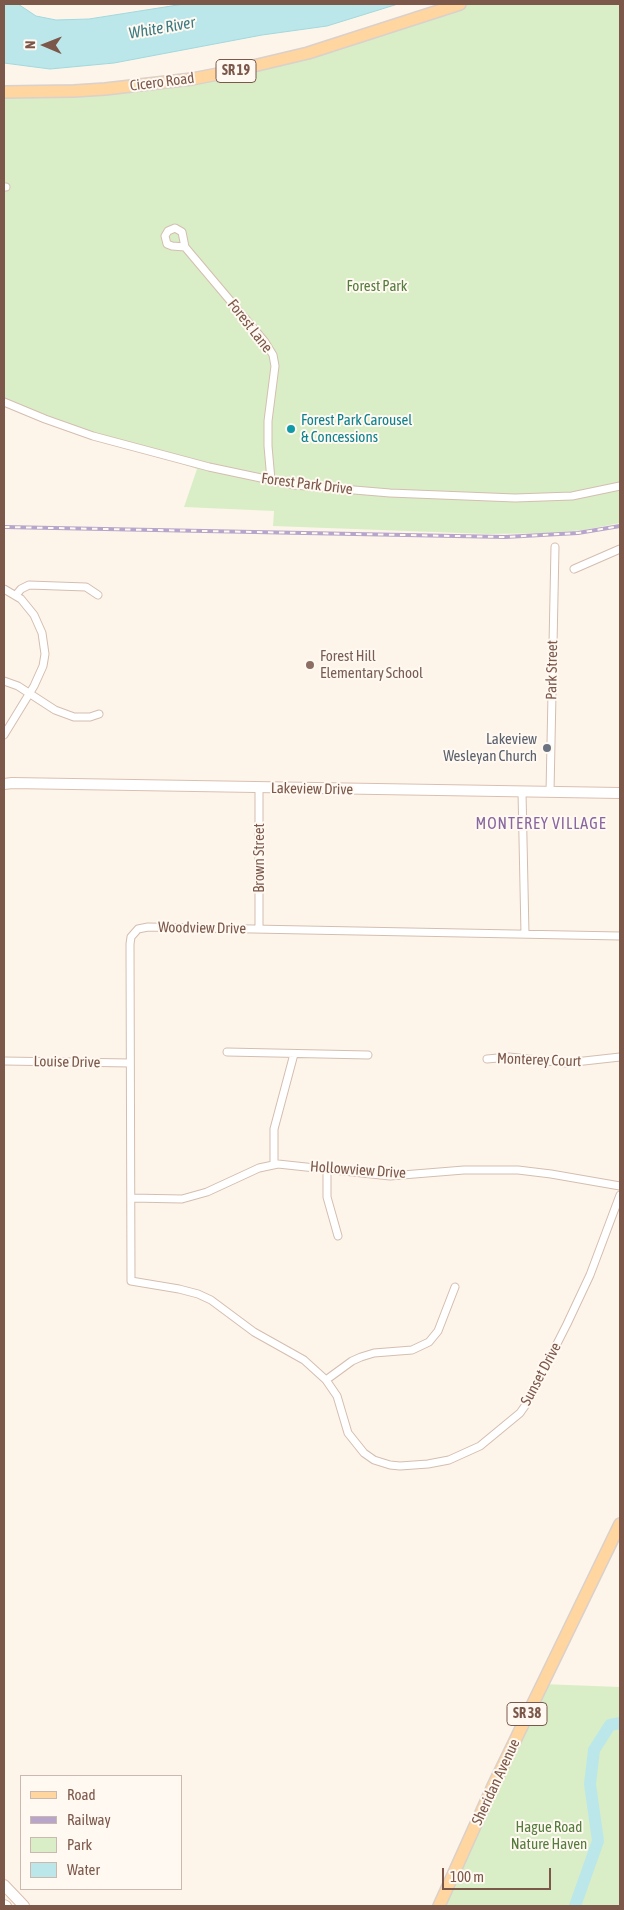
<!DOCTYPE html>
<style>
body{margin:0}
#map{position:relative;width:624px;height:1910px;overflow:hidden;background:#fef5ea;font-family:"Asap Condensed",sans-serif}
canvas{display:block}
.frame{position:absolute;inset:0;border:5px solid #7c584a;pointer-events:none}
.legend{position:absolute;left:20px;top:1775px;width:162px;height:115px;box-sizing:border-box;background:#fff9f2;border:1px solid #cbb9af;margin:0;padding:6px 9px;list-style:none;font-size:15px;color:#7c584a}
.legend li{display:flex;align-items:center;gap:10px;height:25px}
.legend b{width:25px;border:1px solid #cbb9af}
.north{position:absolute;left:20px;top:20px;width:50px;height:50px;-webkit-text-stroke:4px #fff9f2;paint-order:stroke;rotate:271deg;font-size:14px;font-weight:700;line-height:20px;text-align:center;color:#7c584a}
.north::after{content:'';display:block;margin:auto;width:18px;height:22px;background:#7c584a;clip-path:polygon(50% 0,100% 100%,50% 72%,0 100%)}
.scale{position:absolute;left:442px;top:1868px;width:109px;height:22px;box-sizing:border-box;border:2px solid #7c584a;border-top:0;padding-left:6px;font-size:15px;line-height:18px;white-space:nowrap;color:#7c584a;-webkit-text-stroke:4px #fff9f2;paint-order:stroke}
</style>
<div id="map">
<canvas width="624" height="1910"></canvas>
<div class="frame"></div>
<ul class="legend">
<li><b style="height:6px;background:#ffd5a0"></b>Road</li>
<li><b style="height:6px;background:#b7a5cb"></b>Railway</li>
<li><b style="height:14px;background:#d9eec6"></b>Park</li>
<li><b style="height:14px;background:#bbe7ea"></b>Water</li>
</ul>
<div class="north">N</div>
<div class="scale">100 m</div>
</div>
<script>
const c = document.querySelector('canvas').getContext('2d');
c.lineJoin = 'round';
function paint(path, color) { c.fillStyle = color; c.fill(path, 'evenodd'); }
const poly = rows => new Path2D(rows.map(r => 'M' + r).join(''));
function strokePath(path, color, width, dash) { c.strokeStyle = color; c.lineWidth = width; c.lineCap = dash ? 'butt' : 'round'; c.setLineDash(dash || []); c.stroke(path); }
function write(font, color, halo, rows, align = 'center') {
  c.font = font + ' "Asap Condensed",sans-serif'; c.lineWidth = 4; c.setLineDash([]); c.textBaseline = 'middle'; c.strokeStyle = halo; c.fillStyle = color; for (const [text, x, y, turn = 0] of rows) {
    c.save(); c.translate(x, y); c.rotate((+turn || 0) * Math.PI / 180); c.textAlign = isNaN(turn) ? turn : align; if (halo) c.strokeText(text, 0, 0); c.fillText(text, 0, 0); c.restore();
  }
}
const green = poly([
 [461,4,620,4,620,523,584,530,547,533,488,534,273,526,274,511,184,507,197,469,4,403,4,86,156,83,282,60],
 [542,1684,620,1687,620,1906,439,1906]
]);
const water = poly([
 [4,4,18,4,36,16,56,20,89,19,184,4,398,4,327,26,262,35,114,63,50,69,4,63,4,4]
]);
const river = poly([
 [575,1906,598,1841,590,1784,594,1750,610,1725,620,1723]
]);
const street = poly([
 [4,187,6,187],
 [185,247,172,246,167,244,165,236,168,231,175,228,182,232,185,247,265,342,273,355,275,366,268,421,268,446,271,480],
 [4,402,45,419,93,436,209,467,294,485,390,493,515,498,572,496,620,486],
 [574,569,620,549],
 [4,589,21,599,34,615,42,633,45,654,43,666,34,686,4,735],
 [16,595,21,589,29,585,86,587,98,595],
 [4,681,18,686,55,710,74,717,90,717,99,714],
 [259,788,259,929],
 [522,792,525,934],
 [550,792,555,547],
 [620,936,148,927,138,929,131,937,130,944,131,1281,179,1289,198,1294,211,1300,254,1332,304,1360,326,1380,337,1396,348,1433,364,1453,374,1460,390,1465,400,1466,428,1464,449,1460,480,1446,520,1413,527,1403,567,1324,590,1275,620,1195],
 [227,1052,368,1055],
 [487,1059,509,1057,566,1063,620,1057],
 [4,1061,130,1063],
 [274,1165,274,1129,294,1054],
 [327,1169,327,1197,338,1236],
 [131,1198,182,1199,207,1192,259,1168,278,1164,390,1176,464,1170,518,1170,551,1174,620,1186],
 [326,1380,352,1361,361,1357,374,1353,412,1350,429,1342,438,1331,455,1287]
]);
const secondary = poly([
 [4,784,12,783,620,793],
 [4,1885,24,1906],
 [4,1905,6,1906]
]);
const primary = poly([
 [4,92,74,91,105,89,192,79,228,72,308,53,460,4],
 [439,1906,493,1786,620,1524]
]);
const rail = poly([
 [4,527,505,537,578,533,620,526]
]);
const markers = [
 [291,429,5,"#0f9aa8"],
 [310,665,5,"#8d6e63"],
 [547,748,5,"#6b7280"]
];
const shields = [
 [236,71,40],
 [527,1714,40]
];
const shieldNames = [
 ["SR 19",236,71],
 ["SR 38",527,1714]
];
const streetNames = [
 ["Cicero Road",162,82,-7],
 ["Forest Lane",250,326,52],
 ["Forest Park Drive",307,484,7],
 ["Park Street",552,670,-89],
 ["Lakeview Drive",312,789,1],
 ["Brown Street",259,858,-90],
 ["Woodview Drive",202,928,1],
 ["Monterey Court",539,1060,2],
 ["Louise Drive",67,1062,1],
 ["Hollowview Drive",358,1170,4],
 ["Sunset Drive",541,1374,-62],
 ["Sheridan Avenue",496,1782,-65]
];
const parkNames = [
 ["Forest Park",377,286],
 ["Hague Road",549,1827],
 ["Nature Haven",549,1844]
];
const cultureNames = [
 ["Forest Park Carousel",301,420],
 ["& Concessions",301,437]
];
const educationNames = [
 ["Forest Hill",320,656],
 ["Elementary School",320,673]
];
const worshipNames = [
 ["Lakeview",537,739],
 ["Wesleyan Church",537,756]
];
const waterNames = [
 ["White River",162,28,-10]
];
const neighbourhoodNames = [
 ["MONTEREY VILLAGE",541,824]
];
paint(green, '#d9eec6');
paint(water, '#bbe7ea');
strokePath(water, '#a1d8dd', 1);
strokePath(river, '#bbe7ea', 12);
strokePath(street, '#d4beb0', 9);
strokePath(secondary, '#dabfb0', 12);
strokePath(primary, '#dad0cc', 14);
strokePath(street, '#fff', 7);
strokePath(secondary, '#fff', 10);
strokePath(primary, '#ffd5a0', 11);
strokePath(rail, '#b7a5cb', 4);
strokePath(rail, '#fff9f2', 2, [5.5]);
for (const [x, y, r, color] of markers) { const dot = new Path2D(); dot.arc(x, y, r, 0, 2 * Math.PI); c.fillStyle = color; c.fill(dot); strokePath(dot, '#fff9f2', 2); }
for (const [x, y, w] of shields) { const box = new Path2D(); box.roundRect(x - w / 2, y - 11.5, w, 23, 4); c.fillStyle = '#fff9f2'; c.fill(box); strokePath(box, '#7c584a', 1); }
write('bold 14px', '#7c584a', null, shieldNames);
write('15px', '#7c584a', '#fff9f2', streetNames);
write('15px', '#547c3d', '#fff9f2', parkNames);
write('15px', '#0d838f', '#fff9f2', cultureNames, 'left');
write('15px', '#785e54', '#fff9f2', educationNames, 'left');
write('15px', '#5b616d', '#fff9f2', worshipNames, 'right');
write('italic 16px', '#3b7b82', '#fff9f2', waterNames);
c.letterSpacing = '1px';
write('16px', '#88669f', '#fff9f2', neighbourhoodNames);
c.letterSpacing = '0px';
</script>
